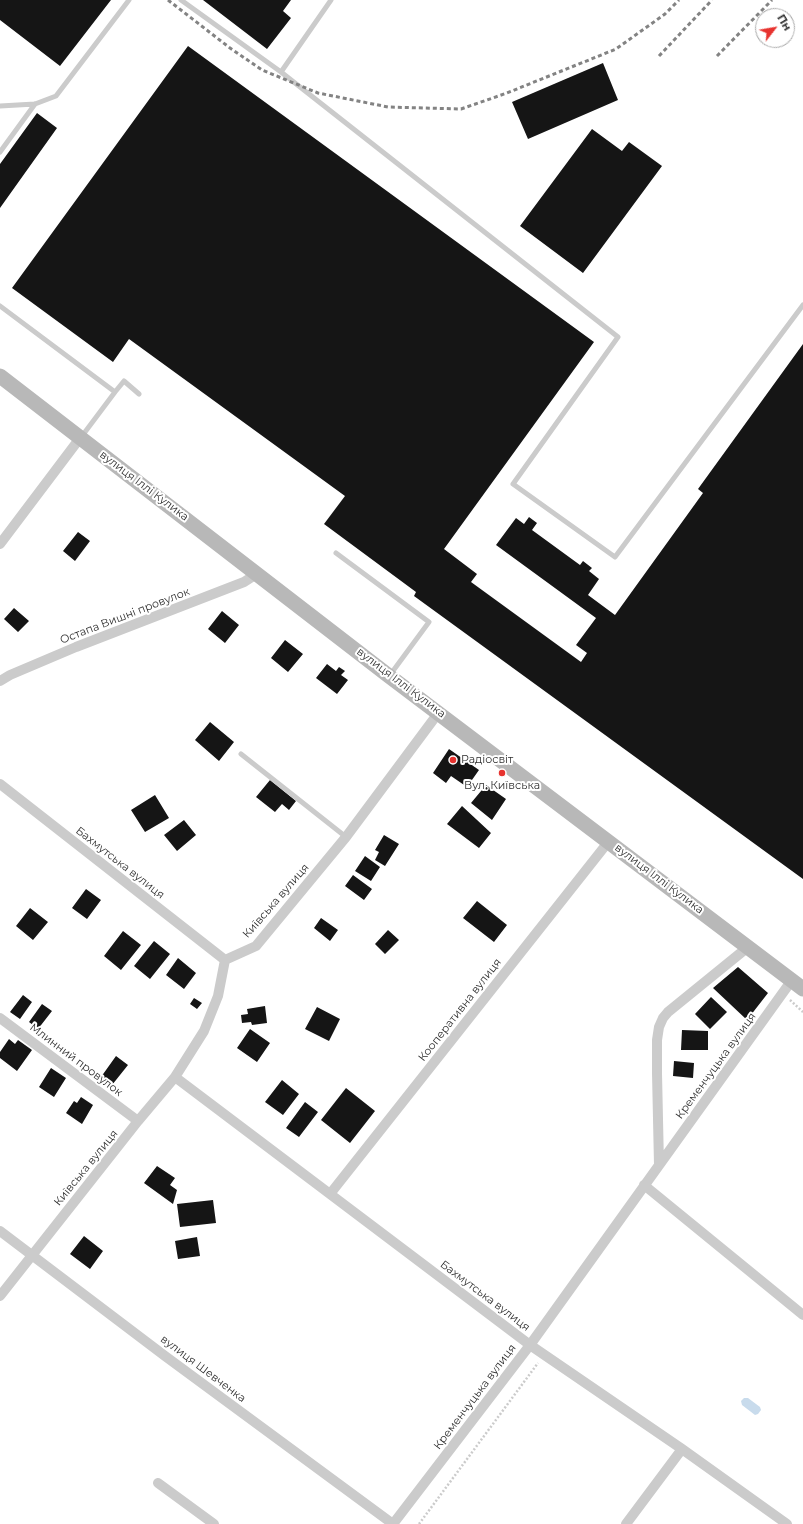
<!DOCTYPE html>
<meta charset="utf-8">
<style>
body{margin:0}
#map{position:relative;width:803px;height:1524px;overflow:hidden;background:#fff;font-family:Montserrat,sans-serif}
canvas{display:block}
.north{position:absolute;left:755px;top:8px;width:40px;height:40px;box-sizing:border-box;background:#fff;border:1px solid #ababab;border-radius:50%;rotate:59deg;font-size:11px;font-weight:700;line-height:16px;text-align:center;color:#2e2e2e}
.north::after{content:'';display:block;margin:auto;width:14px;height:18px;background:#e7332f;clip-path:polygon(50% 0,100% 100%,50% 72%,0 100%)}
</style>
<div id="map">
<canvas width="803" height="1524"></canvas>
<div class="north">Пн</div>
</div>
<script>
const c = document.querySelector('canvas').getContext('2d');
c.lineJoin = 'round';
function paint(path, color) { c.fillStyle = color; c.fill(path, 'evenodd'); }
const poly = rows => new Path2D(rows.map(r => 'M' + r).join(''));
function strokePath(path, color, width, dash) { c.strokeStyle = color; c.lineWidth = width; c.lineCap = dash ? 'butt' : 'round'; c.setLineDash(dash || []); c.stroke(path); }
function write(font, color, halo, rows, align = 'center') {
  c.font = font + ' Montserrat,sans-serif'; c.lineWidth = 4; c.setLineDash([]); c.textBaseline = 'middle'; c.strokeStyle = halo; c.fillStyle = color; for (const [text, x, y, turn = 0] of rows) {
    c.save(); c.translate(x, y); c.rotate((+turn || 0) * Math.PI / 180); c.textAlign = isNaN(turn) ? turn : align; if (halo) c.strokeText(text, 0, 0); c.fillText(text, 0, 0); c.restore();
  }
}
const water = poly([
 [744,1398,748,1398,760,1407,761,1410,758,1414,755,1415,742,1405,741,1401]
]);
const building = poly([
 [0,0,111,0,60,66,0,20],
 [203,0,291,0,283,11,291,18,267,49],
 [188,46,594,342,444,549,477,574,471,582,581,662,587,653,576,645,596,618,496,545,516,518,524,524,529,517,537,523,532,530,580,565,583,561,592,568,589,571,599,579,588,595,615,615,703,493,698,489,803,344,803,879,414,596,416,592,324,524,345,496,129,339,113,362,12,288],
 [603,63,618,100,528,139,512,102],
 [37,113,57,128,0,208,0,164],
 [592,129,622,151,629,142,662,166,583,273,520,226],
 [78,532,90,541,75,561,63,551],
 [14,608,29,621,18,632,4,619],
 [222,611,239,625,225,643,208,629],
 [285,640,303,654,288,672,271,658],
 [327,664,336,671,339,667,345,671,341,675,348,680,337,694,316,678],
 [210,722,234,742,219,761,195,740],
 [449,749,479,770,467,787,451,776,446,783,433,773],
 [270,780,296,801,289,810,282,804,275,812,256,797],
 [486,785,506,799,492,820,471,803],
 [155,795,169,818,145,832,131,810],
 [462,806,491,833,479,848,447,824],
 [184,820,196,835,177,851,164,835],
 [384,835,399,844,385,866,375,860,379,852,375,850],
 [365,856,380,867,371,881,355,871],
 [353,875,372,889,364,900,345,886],
 [86,889,101,900,87,919,72,908],
 [477,901,507,925,494,942,463,918],
 [30,908,48,922,33,940,16,926],
 [321,918,338,930,330,941,314,928],
 [388,930,399,940,385,954,375,944],
 [123,931,141,945,121,970,104,956],
 [154,941,170,954,150,979,134,966],
 [178,958,196,973,184,989,166,975],
 [738,967,768,993,747,1020,713,988],
 [23,995,32,1002,20,1019,10,1012],
 [711,997,727,1012,710,1029,695,1014],
 [194,998,202,1003,197,1009,190,1004],
 [42,1004,52,1011,38,1029,29,1022],
 [265,1006,267,1023,252,1025,251,1022,242,1023,241,1015,248,1014,247,1009],
 [317,1007,340,1019,329,1041,305,1029],
 [250,1029,270,1043,257,1062,237,1048],
 [682,1030,708,1031,708,1050,681,1050],
 [9,1039,15,1044,18,1040,32,1050,17,1071,0,1058,0,1052],
 [116,1056,128,1065,112,1085,101,1077],
 [674,1061,694,1063,693,1078,673,1076],
 [51,1068,66,1078,54,1097,39,1087],
 [282,1080,299,1094,283,1115,265,1102],
 [346,1088,375,1111,350,1143,321,1120],
 [81,1097,93,1105,82,1124,66,1113,74,1101,77,1103],
 [305,1102,318,1112,299,1137,286,1128],
 [157,1166,175,1178,170,1185,177,1190,173,1204,144,1183],
 [213,1200,216,1223,180,1227,177,1204],
 [84,1236,103,1251,90,1269,70,1254],
 [197,1237,200,1256,178,1259,175,1241]
]);
const path = poly([
 [790,1000,803,1012],
 [419,1524,538,1363]
]);
const lane = poly([
 [181,0,281,72,331,0],
 [281,72,618,337,513,484,615,557,803,305],
 [0,106,35,104,56,96,129,0],
 [0,152,35,104],
 [0,306,115,392,82,436],
 [115,392,124,381,139,394],
 [336,553,429,622,390,675],
 [241,754,346,837]
]);
const street = poly([
 [0,544,80,438],
 [0,681,10,675,76,647,244,582,258,573],
 [0,784,225,960],
 [0,1018,138,1121],
 [175,1077,530,1345,682,1449,787,1524],
 [659,1165,657,1073,657,1040,659,1027,663,1018,668,1012,748,947],
 [644,1185,803,1315],
 [330,1194,609,841],
 [0,1231,165,1356,393,1524],
 [0,1296,138,1121,175,1077,204,1031,218,996,225,960,256,946,346,837,439,712],
 [158,1483,214,1524],
 [393,1524,530,1345,792,980],
 [626,1524,682,1449]
]);
const secondary = poly([
 [0,376,389,676,803,989]
]);
const rail = poly([
 [168,0,230,48,262,70,318,93,388,107,461,109,507,93,616,49,665,14,679,0],
 [659,56,712,0],
 [717,56,772,0]
]);
const markers = [
 [453,760,4,"#e7332f"],
 [502,773,4,"#e7332f"]
];
const streetNames = [
 ["вулиця Іллі Кулика",144,486,37],
 ["Остапа Вишні провулок",125,616,-21],
 ["вулиця Іллі Кулика",401,683,37],
 ["Бахмутська вулиця",120,863,38],
 ["вулиця Іллі Кулика",659,879,37],
 ["Київська вулиця",276,901,-49],
 ["Кооперативна вулиця",460,1010,-52],
 ["Млинний провулок",76,1060,37],
 ["Кременчуцька вулиця",716,1066,-54],
 ["Київська вулиця",86,1168,-51],
 ["Бахмутська вулиця",485,1296,37],
 ["вулиця Шевченка",203,1369,37],
 ["Кременчуцька вулиця",475,1397,-53]
];
const poiNames = [
 ["Радіосвіт",461,760],
 ["Вул. Київська",502,786,"center"]
];
paint(water, '#c8dbec');
paint(building, '#151515');
strokePath(path, '#cbcbcb', 2.5, [2, 2]);
strokePath(lane, '#cbcbcb', 5);
strokePath(street, '#cbcbcb', 10);
strokePath(secondary, '#b8b8b8', 15);
strokePath(rail, '#838383', 3, [4, 3]);
for (const [x, y, r, color] of markers) { const dot = new Path2D(); dot.arc(x, y, r, 0, 2 * Math.PI); c.fillStyle = color; c.fill(dot); strokePath(dot, '#fff', 1.5); }
write('11px', '#2e2e2e', '#fff', streetNames);
write('11px', '#2e2e2e', '#fff', poiNames, 'left');
</script>
